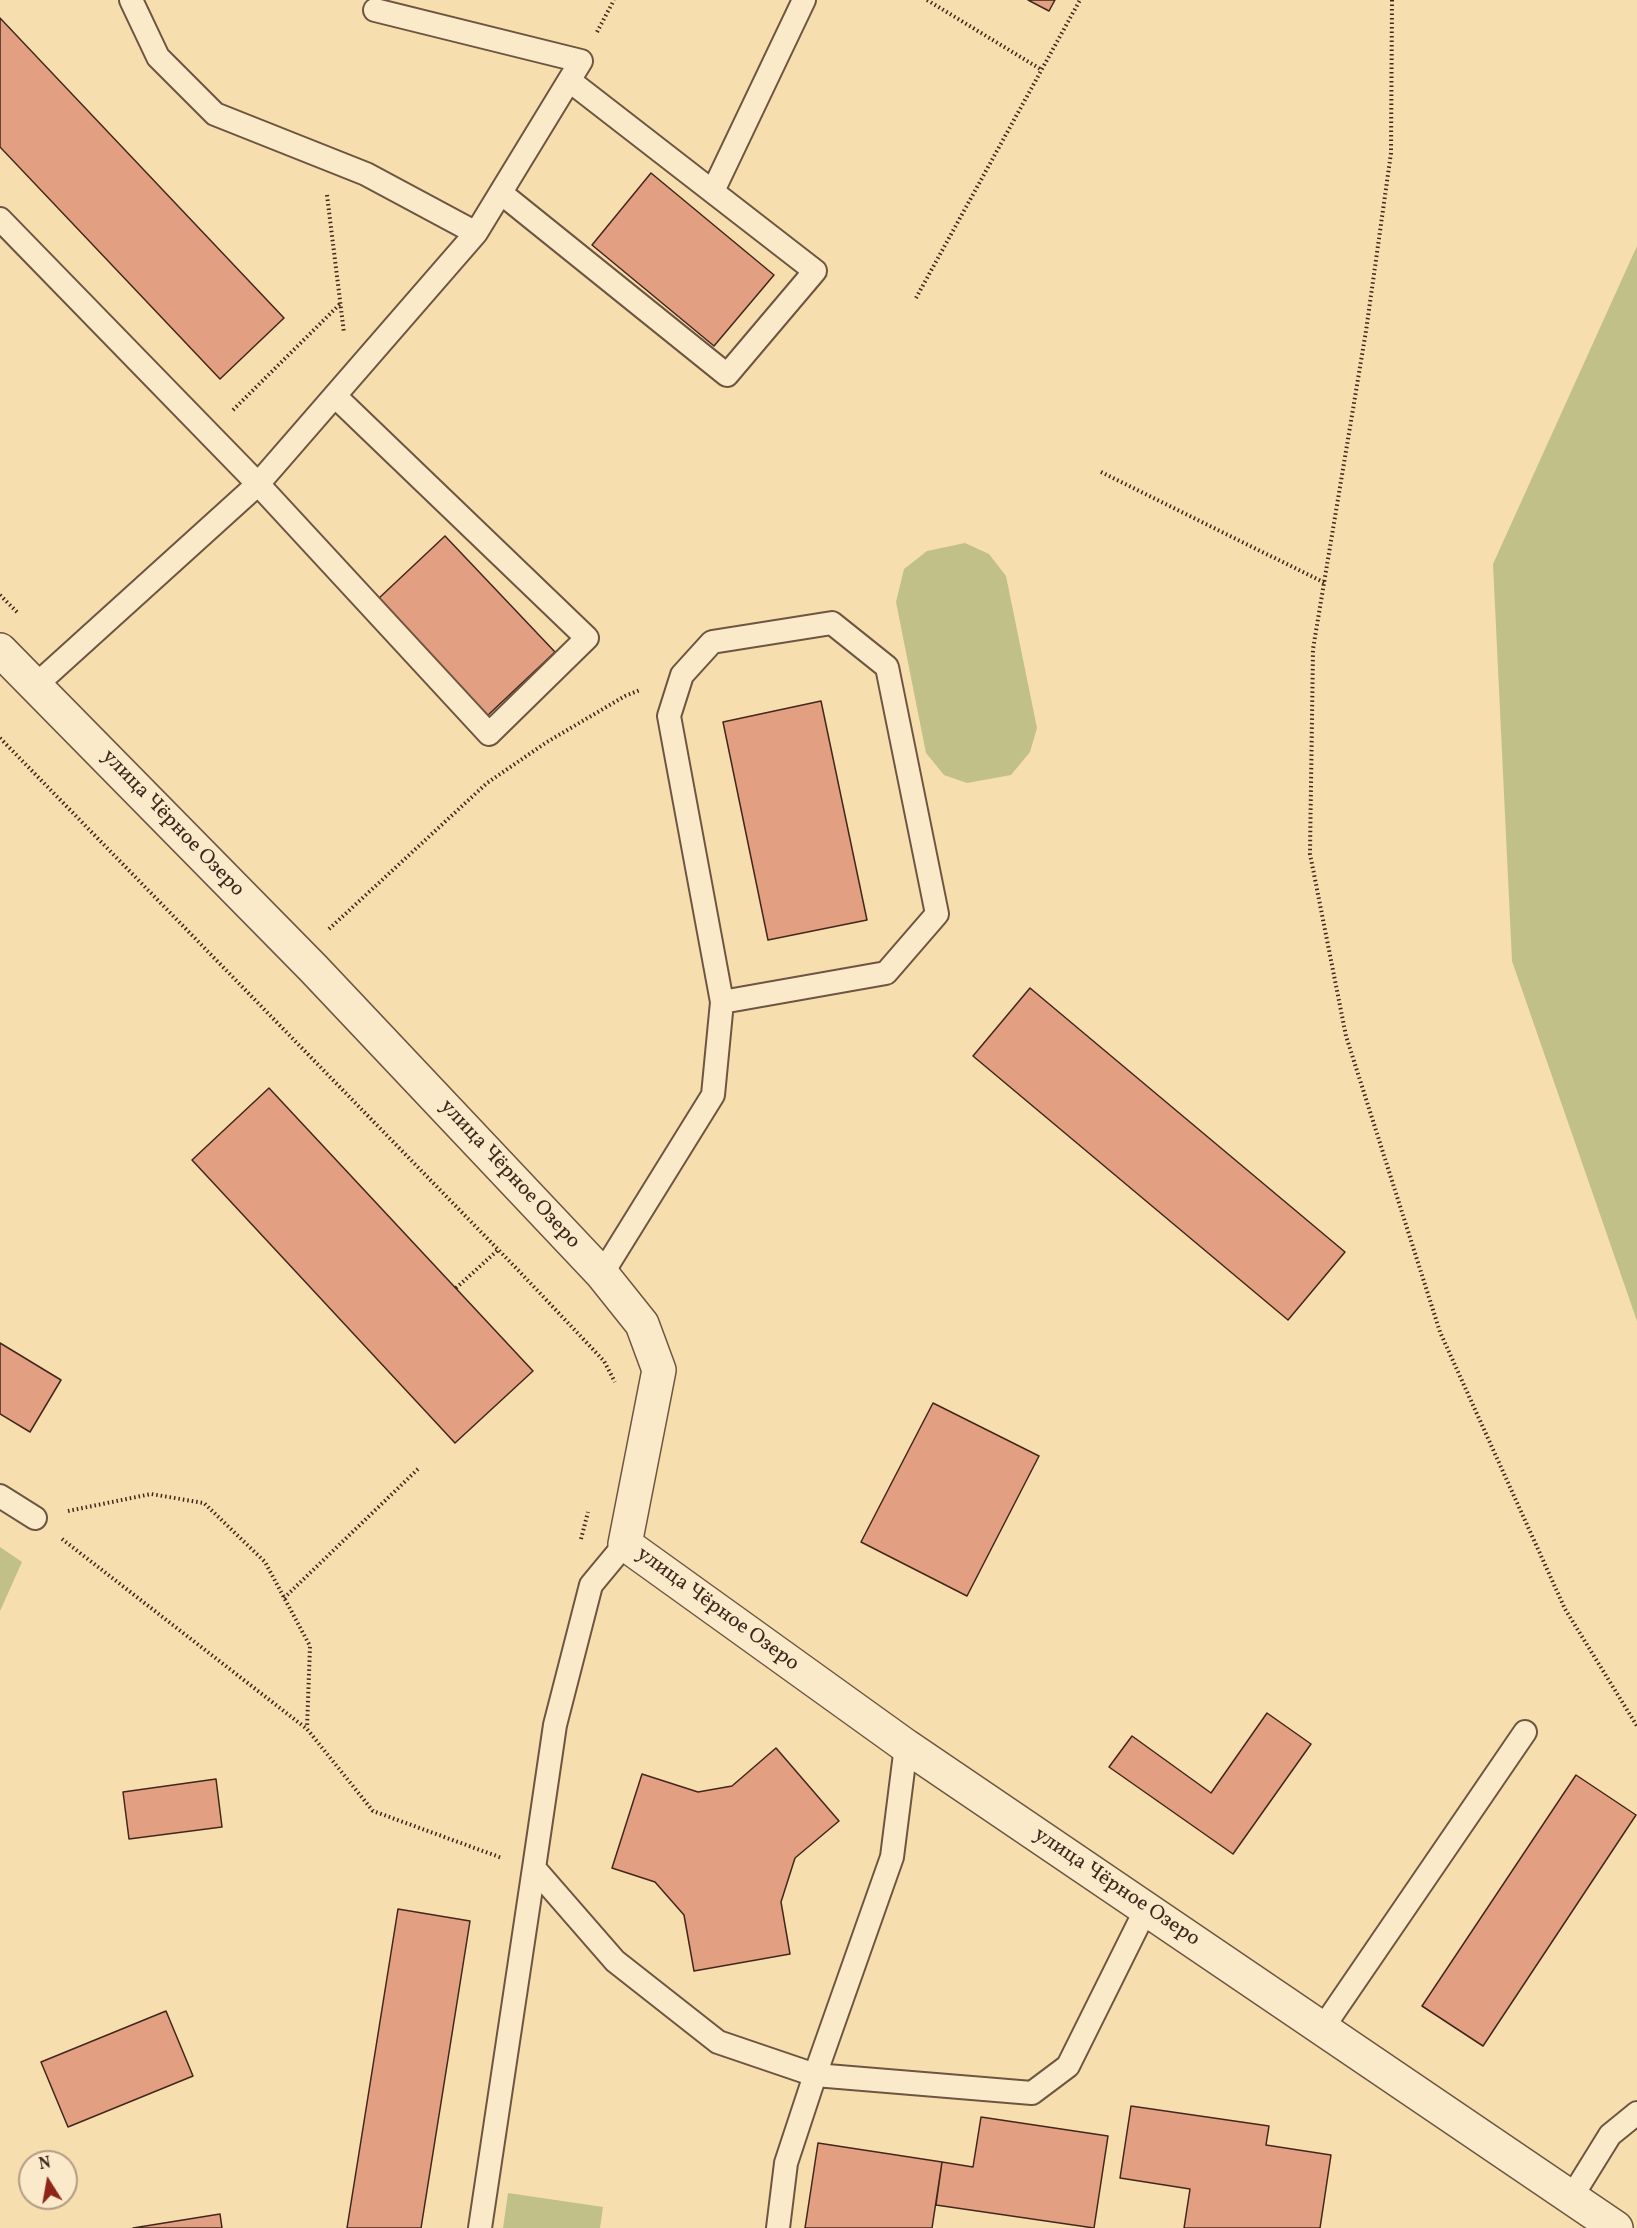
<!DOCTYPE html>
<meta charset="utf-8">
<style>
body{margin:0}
#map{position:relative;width:1637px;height:2228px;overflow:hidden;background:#f7deae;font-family:Vollkorn,serif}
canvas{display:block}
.north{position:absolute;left:18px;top:2150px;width:60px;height:60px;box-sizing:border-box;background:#faeaca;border:2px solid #b09c85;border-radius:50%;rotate:349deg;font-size:16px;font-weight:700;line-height:24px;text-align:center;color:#41271d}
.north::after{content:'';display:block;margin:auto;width:21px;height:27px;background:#8f2418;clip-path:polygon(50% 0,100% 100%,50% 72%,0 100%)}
</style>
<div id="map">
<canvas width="1637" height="2228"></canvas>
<div class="north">N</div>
</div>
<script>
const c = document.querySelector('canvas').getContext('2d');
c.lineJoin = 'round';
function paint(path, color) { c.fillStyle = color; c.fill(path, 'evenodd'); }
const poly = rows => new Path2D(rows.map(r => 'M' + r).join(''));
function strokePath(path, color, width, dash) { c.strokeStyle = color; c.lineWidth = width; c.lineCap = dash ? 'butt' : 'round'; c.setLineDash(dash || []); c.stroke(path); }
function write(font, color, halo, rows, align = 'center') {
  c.font = font + ' Vollkorn,serif'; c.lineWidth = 4.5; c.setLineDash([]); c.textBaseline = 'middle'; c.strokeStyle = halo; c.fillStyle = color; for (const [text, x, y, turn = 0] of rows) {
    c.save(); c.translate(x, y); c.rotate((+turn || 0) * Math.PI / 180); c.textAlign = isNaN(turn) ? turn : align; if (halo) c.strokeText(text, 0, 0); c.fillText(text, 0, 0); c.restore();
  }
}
const green = poly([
 [1637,246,1637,1321,1512,961,1493,564],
 [965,543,989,554,1006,576,1037,728,1030,752,1011,775,967,783,944,775,926,753,896,602,904,569,927,551],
 [0,1547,22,1562,0,1611],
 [508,2193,603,2207,600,2228,503,2228]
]);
const building = poly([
 [1028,0,1055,0,1049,11,1028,0],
 [0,18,284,318,220,379,0,147,0,18],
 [651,173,774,275,714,346,592,245,651,173],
 [445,536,555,652,487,716,378,599,445,536],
 [821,701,867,920,768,940,723,722,821,701],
 [1030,988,1345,1252,1288,1320,973,1056,1030,988],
 [269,1088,533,1371,455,1443,192,1160,269,1088],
 [0,1343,61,1380,30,1432,0,1414,0,1343],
 [933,1403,1039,1456,967,1596,861,1542,933,1403],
 [1267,1713,1311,1744,1233,1854,1109,1767,1132,1736,1211,1793,1267,1713],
 [776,1748,839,1821,795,1858,781,1902,790,1954,694,1971,684,1915,655,1882,612,1868,642,1774,698,1792,732,1786,776,1748],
 [1576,1775,1636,1815,1483,2046,1422,2006,1576,1775],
 [216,1779,222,1827,129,1839,123,1792,216,1779],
 [398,1909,470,1921,421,2228,347,2228,398,1909],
 [166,2011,193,2076,68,2127,41,2062,166,2011],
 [1131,2106,1269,2126,1266,2145,1331,2155,1320,2228,1184,2228,1190,2189,1120,2178,1131,2106],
 [981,2117,1108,2136,1094,2228,936,2205,942,2162,973,2167,981,2117],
 [818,2143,942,2162,932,2228,805,2228,818,2143],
 [220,2214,222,2228,133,2228,220,2214]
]);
const path = poly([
 [927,0,1042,70],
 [1392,0,1391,153,1366,331,1313,649,1310,854,1346,1036,1440,1332,1565,1609,1637,1726],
 [597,32,614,0],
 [327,195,344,333],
 [916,298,1080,0],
 [233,410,340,304],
 [1101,472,1325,583],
 [0,595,18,613],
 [0,738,518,1270,604,1361,615,1382],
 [329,929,487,783,547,742,625,696,640,690],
 [456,1288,498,1250],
 [68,1511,151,1494,204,1503,265,1562,310,1646,307,1728],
 [62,1539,307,1729,373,1811,502,1858],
 [581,1539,588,1512],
 [284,1598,420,1467]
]);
const service = poly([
 [375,10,581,61,476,233],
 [713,191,804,0],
 [501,193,727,375,815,271,570,81],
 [0,219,258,484,489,734,587,638,335,396],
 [36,685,258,484,476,233,366,174,215,114,158,57,131,0],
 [602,1274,713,1095,722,1002,669,716,682,675,712,642,832,623,887,667,937,914,886,973,722,1002],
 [0,1496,35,1518],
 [625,1544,591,1585,555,1725,534,1868,615,1961,718,2042,815,2075,892,1857,906,1746],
 [1322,2029,1525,1732],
 [1571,2198,1610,2135,1637,2113],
 [480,2228,534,1868],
 [778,2228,786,2163,815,2075,1032,2093,1068,2066,1146,1909]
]);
const minor = poly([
 [0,650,313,968,602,1274,642,1324,659,1370,625,1544,906,1746,1616,2228]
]);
const streetNames = [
 ["улица Чёрное Озеро",172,824,46],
 ["улица Чёрное Озеро",509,1175,47],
 ["улица Чёрное Озеро",717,1610,36],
 ["улица Чёрное Озеро",1116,1888,34]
];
paint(green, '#c0c088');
paint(building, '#e39f81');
strokePath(building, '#41271d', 1.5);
strokePath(service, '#6e5541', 26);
strokePath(minor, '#6e5541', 36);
strokePath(path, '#41271d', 4, [1.5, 3]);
strokePath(service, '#faeaca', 22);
strokePath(minor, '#faeaca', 33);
write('21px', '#41271d', '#faeaca', streetNames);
</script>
